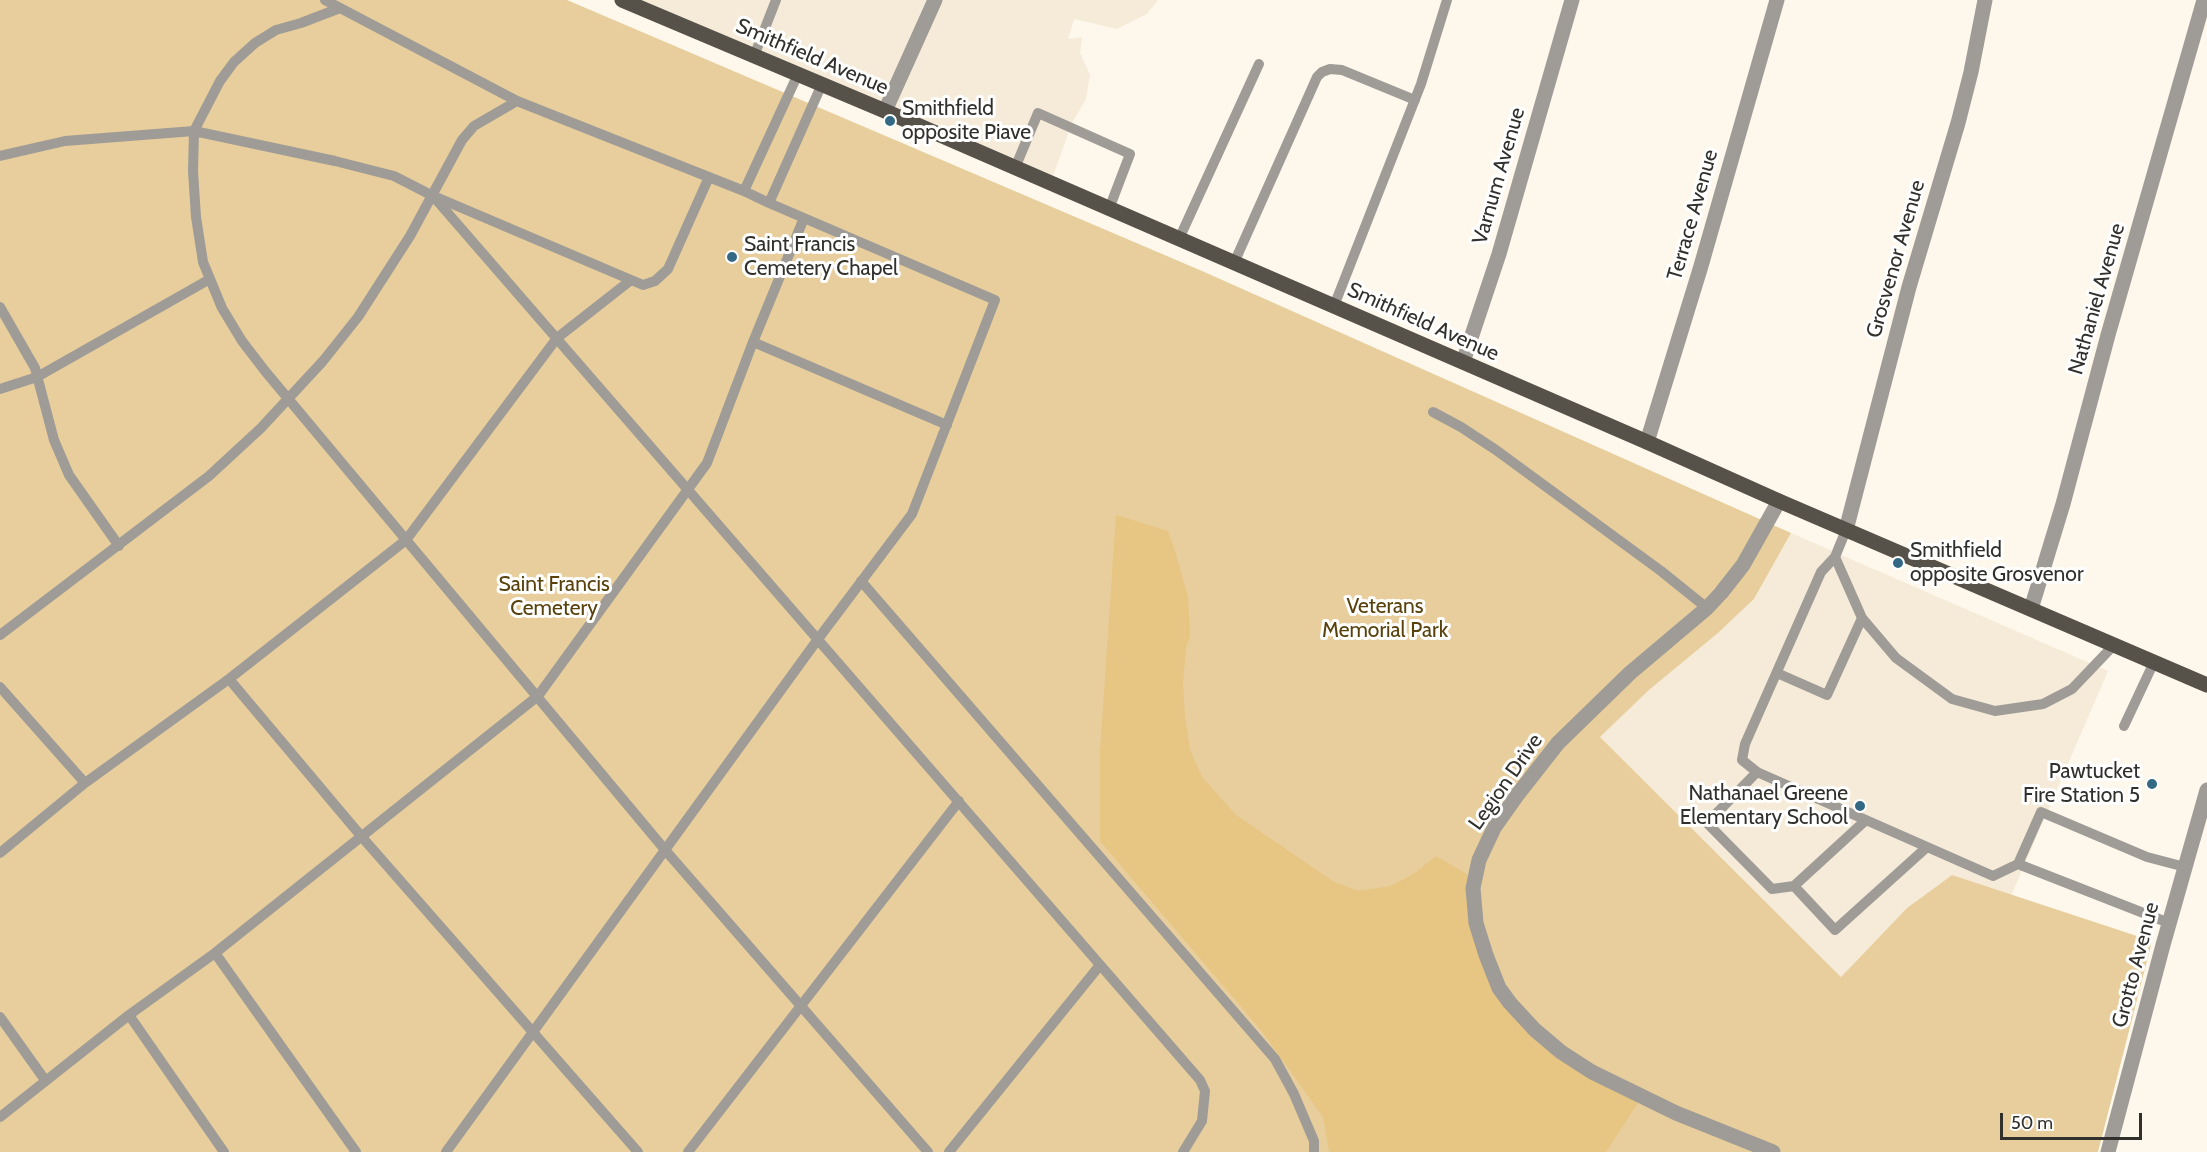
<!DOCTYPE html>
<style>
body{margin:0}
#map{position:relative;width:2207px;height:1152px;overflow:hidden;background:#fef8ec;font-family:Cabin,sans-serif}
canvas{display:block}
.scale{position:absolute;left:2000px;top:1113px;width:142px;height:27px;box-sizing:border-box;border:3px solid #32302c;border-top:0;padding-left:8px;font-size:18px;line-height:21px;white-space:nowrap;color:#32302c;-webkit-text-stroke:4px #fff;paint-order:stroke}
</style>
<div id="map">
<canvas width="2207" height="1152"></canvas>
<div class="scale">50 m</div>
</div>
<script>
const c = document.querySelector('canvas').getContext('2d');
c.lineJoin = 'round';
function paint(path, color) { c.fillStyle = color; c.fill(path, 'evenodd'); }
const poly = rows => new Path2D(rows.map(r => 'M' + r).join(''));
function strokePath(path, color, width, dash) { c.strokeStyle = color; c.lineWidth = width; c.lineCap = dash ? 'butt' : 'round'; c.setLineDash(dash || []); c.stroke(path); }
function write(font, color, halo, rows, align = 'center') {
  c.font = font + ' Cabin,sans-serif'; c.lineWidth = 6; c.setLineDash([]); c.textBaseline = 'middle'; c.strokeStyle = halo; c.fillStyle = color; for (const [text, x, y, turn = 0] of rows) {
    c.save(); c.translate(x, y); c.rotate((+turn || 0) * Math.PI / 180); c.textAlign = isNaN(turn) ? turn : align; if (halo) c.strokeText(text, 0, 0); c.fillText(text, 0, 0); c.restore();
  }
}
const built = poly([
 [623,0,1158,0,1147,14,1117,29,1074,19,1068,39,1082,37,1080,53,1090,75,1086,99,1072,123,1051,182],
 [1791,533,2108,671,2011,896,1952,875,1907,908,1841,977,1600,737,1649,690,1718,633,1754,599]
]);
const green = poly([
 [0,0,567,0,1202,271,1791,533,1754,599,1718,633,1649,690,1600,737,1841,977,1907,908,1952,875,2152,941,2098,1152,0,1152]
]);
const forest = poly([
 [1116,515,1168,531,1175,551,1188,597,1190,636,1186,648,1183,683,1185,717,1190,750,1202,777,1236,815,1334,882,1358,891,1391,886,1415,873,1436,856,1475,879,1477,913,1505,995,1524,1018,1641,1098,1606,1152,1329,1152,1323,1117,1261,1030,1100,841,1100,752]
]);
const service = poly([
 [325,0,517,101,744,191,769,203,995,300,912,514,818,639,446,1152],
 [340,8,301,23,276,30,255,43,234,62,220,81,194,131,193,171,196,217,203,262,222,308,242,341,265,371,666,851,928,1152],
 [754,56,776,0],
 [0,156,65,141,194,131,335,161,394,176,433,196,1200,1080,1205,1091,1202,1121,1183,1152],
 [1015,168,1038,113,1130,154,1109,209],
 [744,191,798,74],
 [436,197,643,285,655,281,668,269,709,177],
 [769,203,822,84],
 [1179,239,1259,64],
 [1234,263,1317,77,1322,72,1330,69,1342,70,1415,100],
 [1334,306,1421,84,1447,0],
 [0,307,35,368,54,440,69,475,119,546],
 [753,342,947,425],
 [0,389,37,377,210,279],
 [1433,412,1461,427,1496,450,1661,571,1707,608],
 [1846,530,1835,557,1821,572,1745,744,1742,760,1757,772,1993,876,2018,864],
 [1835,557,1862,618,1896,658,1952,699,1995,711,2043,704,2072,689,2114,645],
 [861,581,1275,1059,1294,1094,1314,1141,1314,1152],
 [0,635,209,476,261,428,323,361,358,317,410,236,462,140,474,126,517,101],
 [1777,673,1827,695,1862,618],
 [229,679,361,836,638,1152],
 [0,687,85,783],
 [2124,726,2154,662],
 [1757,772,1707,823,1772,889,1794,886],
 [1866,820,1794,886,1835,930,1927,847],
 [0,853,85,783,229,679,406,540,557,338,631,280],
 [2169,923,2018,864,2041,812,2147,857,2185,867],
 [215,953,356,1152],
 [129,1015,224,1152],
 [0,1017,45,1080],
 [0,1117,129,1015,215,953,538,696,707,463,753,342,804,218],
 [688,1152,959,801],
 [949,1152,1100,965]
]);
const minor = poly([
 [885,111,935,0],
 [1463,362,1499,254,1572,0],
 [1647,442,1701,266,1777,0],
 [1846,530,1909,287,1958,123,1971,72,1985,0],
 [2031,609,2063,504,2108,335,2204,0],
 [1773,1152,1676,1113,1592,1072,1561,1052,1535,1030,1510,1003,1499,988,1486,955,1476,923,1473,888,1479,860,1494,828,1518,794,1558,743,1630,673,1707,608,1721,593,1743,565,1779,501],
 [2108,1152,2163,945,2207,790]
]);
const primary = poly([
 [622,0,885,111,1647,442,1779,501,2207,685]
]);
const markers = [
 [890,121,6,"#346985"],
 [732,257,6,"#346985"],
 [1898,563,6,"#346985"],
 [2152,784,6,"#346985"],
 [1860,806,6,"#346985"]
];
const streetNames = [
 ["Smithfield Avenue",812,57,23],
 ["Varnum Avenue",1499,176,-74],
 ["Terrace Avenue",1693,215,-74],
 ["Grosvenor Avenue",1896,259,-74],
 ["Nathaniel Avenue",2097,299,-74],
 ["Smithfield Avenue",1423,322,24],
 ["Legion Drive",1506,782,-55],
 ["Grotto Avenue",2136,965,-75]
];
const poiNames = [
 ["Smithfield",902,109],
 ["opposite Piave",902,133],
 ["Saint Francis",744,245],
 ["Cemetery Chapel",744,269],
 ["Smithfield",1910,551],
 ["opposite Grosvenor",1910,575],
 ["Pawtucket",2140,772,"right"],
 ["Fire Station 5",2140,796,"right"],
 ["Nathanael Greene",1848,794,"right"],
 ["Elementary School",1848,818,"right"]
];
const parkNames = [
 ["Saint Francis",554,585],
 ["Cemetery",554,609],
 ["Veterans",1385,607],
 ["Memorial Park",1385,631]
];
paint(built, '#f5ebd8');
paint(green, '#e7ce9c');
paint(forest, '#e7c582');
strokePath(service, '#9f9c97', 10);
strokePath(minor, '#9f9c97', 15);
strokePath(primary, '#56524a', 15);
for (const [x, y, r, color] of markers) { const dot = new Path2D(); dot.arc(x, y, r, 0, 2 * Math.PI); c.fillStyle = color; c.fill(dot); strokePath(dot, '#fff', 2); }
write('21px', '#32302c', '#fff', streetNames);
write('21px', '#32302c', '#fff', poiNames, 'left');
write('21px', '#58410b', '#fff', parkNames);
</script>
